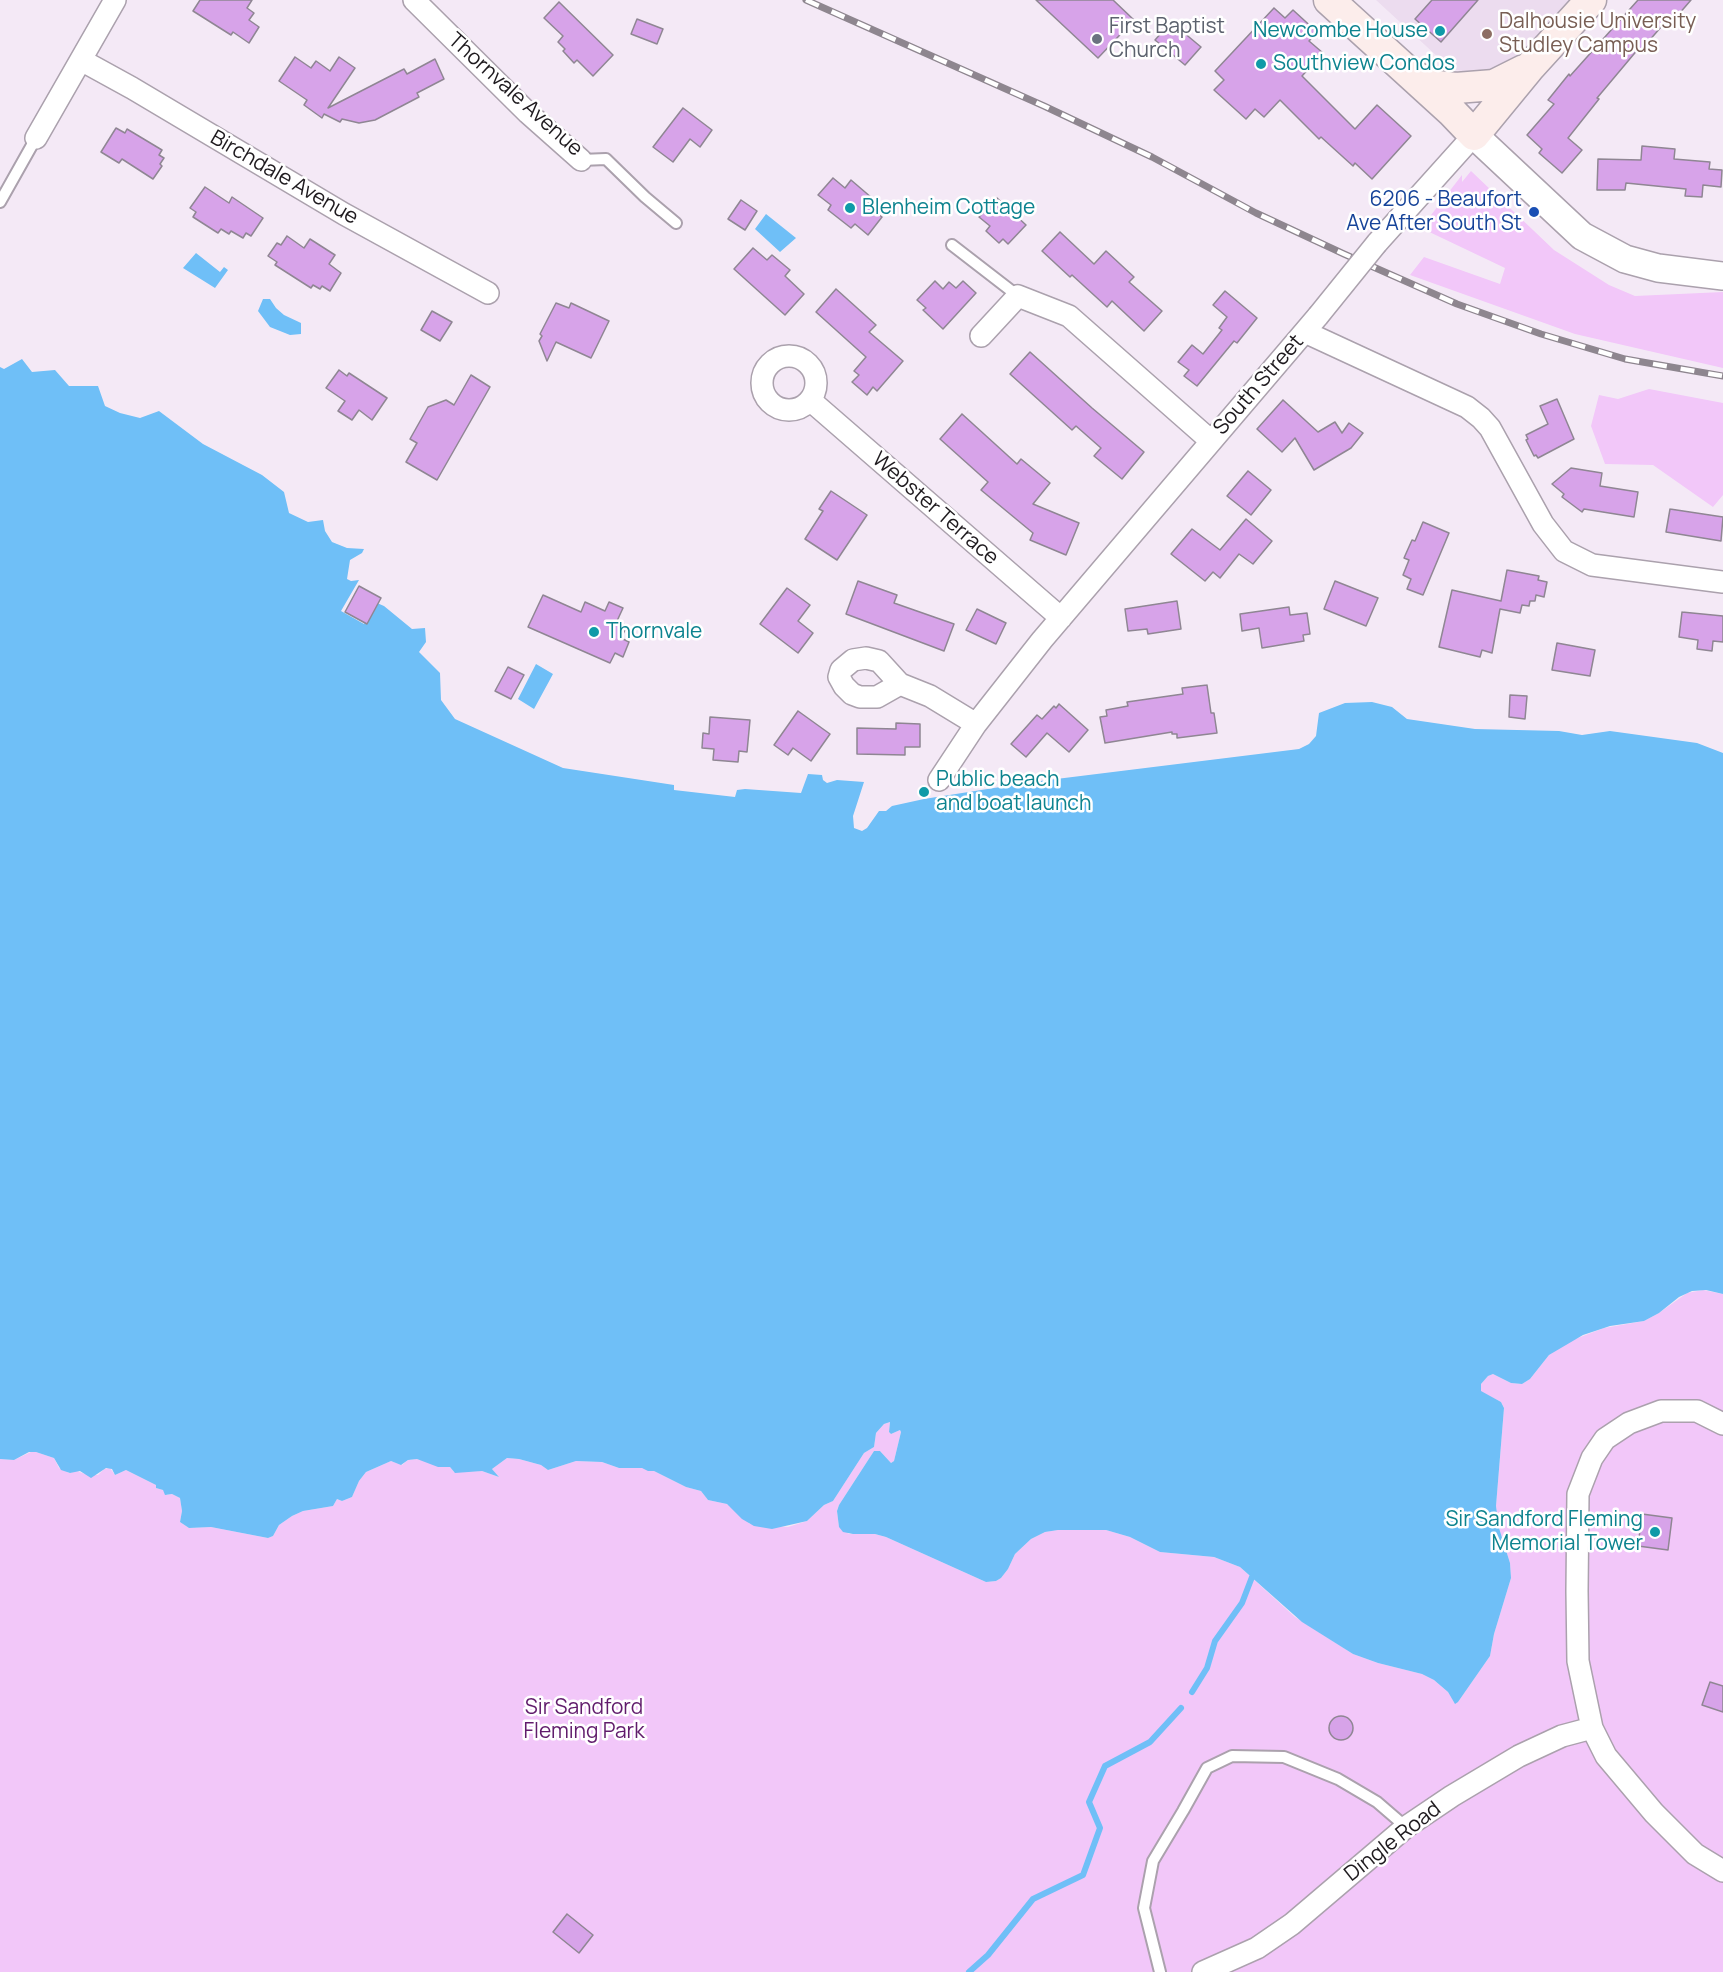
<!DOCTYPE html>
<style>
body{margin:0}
canvas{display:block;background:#f4e9f6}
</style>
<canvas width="1723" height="1972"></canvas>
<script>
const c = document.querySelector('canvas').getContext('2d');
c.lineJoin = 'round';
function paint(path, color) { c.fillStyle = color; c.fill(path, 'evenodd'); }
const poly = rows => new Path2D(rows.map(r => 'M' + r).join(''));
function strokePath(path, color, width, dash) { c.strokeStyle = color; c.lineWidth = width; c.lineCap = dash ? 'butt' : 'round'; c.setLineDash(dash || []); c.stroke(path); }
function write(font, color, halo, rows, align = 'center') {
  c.font = font + ' Manrope,sans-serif'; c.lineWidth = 5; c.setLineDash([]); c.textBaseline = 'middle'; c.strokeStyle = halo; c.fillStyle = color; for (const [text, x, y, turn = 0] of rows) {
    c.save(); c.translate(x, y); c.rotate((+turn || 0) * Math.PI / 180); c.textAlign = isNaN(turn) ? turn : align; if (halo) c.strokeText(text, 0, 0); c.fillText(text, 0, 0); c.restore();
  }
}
const built = poly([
 [1376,0,1591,0,1529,68,1485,75,1451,69]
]);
const green = poly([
 [1471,171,1554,250,1609,285,1635,296,1723,292,1723,368,1575,334,1410,275,1424,257,1500,284,1505,268,1421,228,1462,175,1462,182],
 [1649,389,1723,403,1723,495,1713,507,1653,465,1605,464,1591,426,1599,395,1618,399],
 [1703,1290,1723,1294,1723,1972,0,1972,0,1459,14,1460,33,1451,54,1458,59,1468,69,1473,77,1471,85,1474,98,1475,104,1469,110,1468,115,1475,126,1470,156,1485,156,1488,163,1490,167,1495,172,1494,180,1498,182,1511,180,1522,189,1528,211,1527,268,1538,273,1536,279,1525,292,1516,303,1511,333,1506,337,1499,342,1501,352,1497,359,1481,366,1472,391,1461,402,1465,408,1460,417,1459,450,1467,454,1472,482,1471,499,1477,492,1469,507,1458,519,1459,541,1465,548,1470,576,1461,602,1462,619,1468,642,1468,654,1471,686,1487,701,1491,708,1500,727,1504,750,1524,788,1527,807,1521,824,1505,833,1501,864,1453,874,1447,876,1433,884,1424,890,1422,889,1432,891,1434,900,1430,901,1432,894,1461,891,1463,880,1451,874,1451,839,1505,837,1511,839,1527,849,1534,875,1534,886,1537,986,1582,996,1581,1001,1578,1008,1569,1015,1554,1031,1539,1045,1532,1058,1530,1106,1530,1130,1537,1160,1552,1214,1557,1240,1567,1295,1617,1353,1654,1378,1663,1422,1674,1434,1680,1448,1692,1454,1702,1458,1702,1490,1656,1494,1634,1511,1578,1510,1563,1499,1528,1496,1506,1504,1408,1501,1402,1481,1392,1481,1384,1488,1376,1493,1374,1511,1383,1522,1384,1530,1379,1549,1355,1570,1341,1604,1328,1644,1321,1659,1313,1687,1293]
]);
const water = poly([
 [766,214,796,238,780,252,755,229],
 [196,253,220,272,224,267,228,270,215,288,183,268],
 [263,299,270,299,276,308,284,315,301,323,301,334,290,335,270,327,258,311],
 [22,359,32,372,55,370,69,386,98,386,105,406,120,413,140,418,159,411,203,444,262,475,284,492,289,513,308,522,323,520,325,531,332,542,347,548,364,549,362,553,350,560,347,579,351,581,359,580,341,611,364,624,377,603,384,606,412,629,425,628,426,642,419,652,440,673,441,700,455,719,563,768,674,785,674,790,735,797,737,790,745,789,801,793,808,774,822,775,823,780,827,783,837,780,864,782,853,816,854,828,862,831,867,828,879,811,886,811,892,806,924,799,1032,782,1299,749,1309,744,1316,736,1319,713,1345,703,1372,702,1392,707,1407,719,1475,729,1559,731,1582,735,1610,731,1697,743,1723,753,1723,1294,1706,1290,1692,1291,1679,1297,1659,1313,1644,1321,1610,1326,1583,1335,1549,1355,1530,1379,1522,1384,1511,1383,1493,1374,1488,1376,1481,1384,1481,1391,1501,1402,1504,1408,1496,1506,1499,1528,1510,1563,1511,1578,1494,1634,1490,1656,1458,1702,1455,1704,1448,1692,1434,1680,1422,1674,1378,1663,1353,1654,1302,1622,1240,1567,1214,1557,1160,1552,1130,1537,1106,1530,1058,1530,1045,1532,1031,1539,1015,1554,1008,1569,1001,1578,996,1581,986,1582,886,1537,875,1534,853,1534,843,1532,839,1527,837,1511,839,1505,874,1451,880,1451,891,1463,894,1461,901,1432,900,1430,891,1434,889,1432,890,1422,884,1424,876,1433,874,1447,864,1453,833,1501,824,1505,807,1521,772,1529,754,1526,742,1519,727,1504,708,1500,701,1491,686,1487,654,1471,648,1471,642,1468,619,1468,602,1462,576,1461,548,1470,541,1465,519,1459,507,1458,492,1469,499,1477,482,1471,455,1473,450,1467,438,1467,417,1459,408,1460,401,1465,391,1461,366,1472,359,1481,352,1497,342,1501,337,1499,333,1506,303,1511,292,1516,279,1525,273,1536,268,1538,211,1527,189,1528,180,1522,182,1511,180,1498,172,1494,165,1495,163,1490,156,1488,156,1485,126,1470,115,1475,112,1469,106,1468,91,1478,80,1471,70,1473,61,1470,54,1458,36,1452,29,1452,14,1460,0,1459,0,367,4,369],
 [536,664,553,674,534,709,518,699]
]);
const stream = poly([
 [1192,1692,1207,1668,1215,1641,1242,1603,1252,1577],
 [969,1972,988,1955,1033,1899,1083,1875,1100,1828,1089,1802,1105,1766,1150,1742,1181,1708]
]);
const building = poly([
 [200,0,252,0,247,8,254,13,249,20,259,27,249,43,233,32,231,35,193,11,200,0],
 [1036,0,1113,0,1134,20,1098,58,1036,0],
 [1432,0,1478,0,1441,42,1415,19,1432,0],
 [1638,0,1691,0,1672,22,1668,19,1641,50,1639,48,1597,98,1599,99,1568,138,1582,150,1562,173,1539,153,1542,149,1527,135,1554,104,1548,100,1569,74,1570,76,1638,0],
 [559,2,613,55,593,76,577,60,574,63,563,51,565,49,558,42,563,36,544,18,559,2],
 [1274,8,1285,18,1293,10,1317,32,1309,41,1323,53,1302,76,1355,129,1377,105,1411,136,1372,179,1355,163,1353,166,1321,137,1319,139,1280,100,1264,117,1255,109,1246,119,1214,90,1224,80,1215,71,1274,8],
 [637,19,663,29,657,44,631,34,637,19],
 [1171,22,1201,47,1185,65,1155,40,1171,22],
 [295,57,311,68,316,61,330,71,339,57,355,68,328,108,404,69,407,74,435,59,444,79,417,93,419,97,375,120,359,123,342,119,340,122,324,114,322,118,304,105,307,100,279,81,295,57],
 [683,108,712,130,700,147,690,139,673,162,653,147,683,108],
 [116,128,125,133,127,129,162,150,159,155,164,158,160,164,162,166,153,179,122,159,119,163,101,152,116,128],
 [1642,146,1675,149,1674,159,1710,162,1709,169,1722,170,1721,187,1703,185,1702,197,1685,196,1686,189,1626,183,1625,190,1597,190,1598,159,1641,160,1642,146],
 [833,178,845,188,851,180,872,198,866,205,882,217,868,235,855,224,851,228,828,210,831,205,818,195,833,178],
 [205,187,229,203,232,197,263,218,251,236,246,233,243,238,231,231,229,234,221,229,218,233,193,217,196,212,190,208,205,187],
 [997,198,1026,225,1008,244,1003,239,999,243,986,231,990,226,979,217,997,198],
 [741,200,757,211,745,230,728,219,741,200],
 [1060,232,1094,264,1106,251,1134,277,1129,282,1162,311,1144,331,1112,301,1107,307,1072,275,1070,277,1042,251,1060,232],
 [287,236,304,248,310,239,335,255,329,264,341,273,330,291,322,286,320,289,313,285,311,288,275,265,277,262,268,256,277,243,281,245,287,236],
 [753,248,767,260,772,255,790,270,785,276,804,294,785,315,734,269,753,248],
 [935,281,943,289,949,282,956,288,963,281,976,293,943,329,923,310,926,308,917,300,935,281],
 [836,289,876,325,869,332,903,361,877,391,873,387,867,395,852,382,859,375,854,371,866,357,816,312,836,289],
 [1225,291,1257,318,1237,343,1234,341,1197,386,1184,376,1189,370,1178,362,1192,345,1203,354,1222,330,1219,328,1227,317,1213,305,1225,291],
 [556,303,569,308,571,303,609,321,591,358,556,342,547,361,539,341,542,336,540,334,556,303],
 [432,311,452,322,440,341,421,330,432,311],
 [1030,352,1092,408,1144,452,1122,479,1094,456,1101,448,1076,426,1072,430,1010,374,1030,352],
 [339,370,347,376,349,373,387,398,372,420,359,410,352,420,338,411,345,401,326,388,339,370],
 [471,375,490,387,437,480,406,462,417,443,410,439,428,407,446,400,454,405,471,375],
 [1557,399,1574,439,1538,458,1536,455,1534,456,1526,440,1528,439,1526,435,1548,424,1540,406,1557,399],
 [1283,400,1318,432,1335,422,1342,433,1349,423,1363,433,1351,448,1314,470,1295,438,1282,452,1257,429,1283,400],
 [962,414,1017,464,1021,459,1050,483,1033,504,1079,523,1066,555,1030,540,1033,533,981,490,988,482,940,439,962,414],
 [1571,468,1602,473,1600,486,1638,492,1634,517,1584,509,1582,512,1562,497,1564,494,1552,484,1571,468],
 [1248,471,1271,490,1251,515,1227,496,1248,471],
 [831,491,867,515,837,560,805,539,823,511,819,509,831,491],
 [1670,509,1723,517,1721,541,1666,532,1670,509],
 [1246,519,1272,541,1253,564,1239,554,1220,578,1213,572,1205,581,1171,554,1192,529,1220,550,1246,519],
 [1423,522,1449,533,1423,595,1407,589,1411,579,1403,575,1409,560,1404,558,1412,540,1415,541,1423,522],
 [1507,570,1539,576,1538,580,1547,582,1544,597,1536,595,1535,601,1530,601,1529,606,1522,605,1520,613,1500,609,1492,653,1482,650,1480,657,1439,647,1452,590,1501,601,1507,570],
 [858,581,897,595,894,603,954,624,944,651,846,614,858,581],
 [1335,581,1378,598,1366,626,1324,609,1335,581],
 [359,586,381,598,367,624,345,612,359,586],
 [787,588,810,605,798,621,813,633,798,653,760,624,787,588],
 [543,595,581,612,585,602,605,611,609,602,623,608,617,621,627,626,621,638,629,642,623,657,615,653,610,663,528,627,543,595],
 [1177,601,1181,629,1148,634,1147,629,1128,631,1125,609,1177,601],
 [1289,607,1290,615,1307,613,1310,634,1303,635,1304,641,1262,648,1259,628,1242,631,1240,614,1289,607],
 [977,609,1006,623,996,644,966,630,977,609],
 [1682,612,1723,616,1723,642,1713,641,1712,651,1697,649,1698,640,1679,637,1682,612],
 [1557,643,1595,650,1590,676,1552,670,1557,643],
 [508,667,524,675,511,699,495,691,508,667],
 [1207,685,1211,713,1214,713,1217,733,1177,738,1177,734,1172,734,1172,732,1105,743,1100,717,1107,716,1106,710,1128,706,1127,702,1183,694,1182,688,1207,685],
 [1510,695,1527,696,1525,719,1509,717,1510,695],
 [1059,704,1088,730,1069,752,1047,733,1026,757,1011,744,1037,715,1042,719,1054,706,1056,708,1059,704],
 [798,711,830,734,811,761,793,748,788,755,774,745,798,711],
 [710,717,750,720,747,752,739,751,738,762,713,760,714,749,702,748,703,733,709,734,710,717],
 [896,723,920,724,920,747,905,747,905,755,857,754,857,728,896,729,896,723],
 [1642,1514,1672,1518,1668,1550,1638,1546,1642,1514],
 [1710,1682,1723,1686,1723,1712,1702,1705,1710,1682],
 '1329 1728a12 12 0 1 1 24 0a12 12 0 1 1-24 0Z',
 [567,1914,593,1935,579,1953,553,1932,567,1914]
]);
const service = poly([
 [581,160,606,159,645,197,676,223],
 [0,202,36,138],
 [952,245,1018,296],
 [1160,1972,1144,1908,1153,1861,1183,1811,1207,1768,1232,1756,1284,1757,1338,1779,1377,1802,1406,1827]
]);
const minor = poly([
 [414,0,528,113,581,160],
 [81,60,132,88,344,214,488,293],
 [36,138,115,0],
 [1377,243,1474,135],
 [1305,332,1467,407,1481,418,1490,428,1543,524,1564,551,1592,565,1723,582],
 [981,336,1018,296,1069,316,1211,441],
 '762 383a27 27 0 1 1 54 0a27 27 0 1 1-54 0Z',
 [810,400,1061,618],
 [900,684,877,697,860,697,852,694,844,686,839,677,841,670,853,660,866,658,879,661,900,684,930,696,976,724],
 [939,780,976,724,1042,640,1318,316],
 [1723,1424,1697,1411,1661,1411,1629,1423,1605,1439,1592,1458,1578,1494,1577,1591,1578,1661,1592,1728,1606,1756,1654,1813,1695,1854,1723,1871],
 [1203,1972,1257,1948,1292,1924,1406,1827,1452,1796,1519,1756,1562,1736,1592,1728]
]);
const tertiary = poly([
 [1474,135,1582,236,1625,259,1658,268,1723,276]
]);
const secondary = poly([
 [1329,0,1452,112,1474,135,1529,68,1591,0],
 [1418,78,1437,86,1456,88,1494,85,1524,70]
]);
const rail = poly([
 [806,0,1044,106,1152,157,1256,213,1344,254,1457,304,1541,334,1625,359,1723,376]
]);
const minorBridge = poly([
 [1318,316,1377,243]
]);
const markers = [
 [1440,31,6,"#0f9aa8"],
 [1487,34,6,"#8d6e63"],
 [1097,39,6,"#6b7280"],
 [1261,64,6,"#0f9aa8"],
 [850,208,6,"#0f9aa8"],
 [1534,212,6,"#1a4fb4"],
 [594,632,6,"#0f9aa8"],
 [924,792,6,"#0f9aa8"],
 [1655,1532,6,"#0f9aa8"]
];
const educationNames = [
 ["Dalhousie University",1499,22],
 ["Studley Campus",1499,46]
];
const worshipNames = [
 ["First Baptist",1109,27],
 ["Church",1109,51]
];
const cultureNames = [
 ["Newcombe House",1428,31,"right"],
 ["Southview Condos",1273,64],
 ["Blenheim Cottage",862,208],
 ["Thornvale",606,632],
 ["Public beach",936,780],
 ["and boat launch",936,804],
 ["Sir Sandford Fleming",1643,1520,"right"],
 ["Memorial Tower",1643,1544,"right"]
];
const streetNames = [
 ["Thornvale Avenue",515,95,42],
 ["Birchdale Avenue",284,178,30],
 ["South Street",1259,385,-49],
 ["Webster Terrace",935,509,41],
 ["Dingle Road",1393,1842,-38]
];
const transitNames = [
 ["6206 - Beaufort",1522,200],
 ["Ave After South St",1522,224]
];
const parkNames = [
 ["Sir Sandford",584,1708],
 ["Fleming Park",584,1732]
];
paint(built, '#ecdcef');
paint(green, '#f2c7f9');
paint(water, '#6fbff7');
strokePath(stream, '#6fbff7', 6);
paint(building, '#d7a3e9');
strokePath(building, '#8f8693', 1.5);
strokePath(service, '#aba1ad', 14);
strokePath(minor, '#aba1ad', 24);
strokePath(tertiary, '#aba1ad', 30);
strokePath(secondary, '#aba1ad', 33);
strokePath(service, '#fff', 10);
strokePath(minor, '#fff', 21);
strokePath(tertiary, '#fff', 27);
strokePath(secondary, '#fcedeb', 30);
strokePath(rail, '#8e868f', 7);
strokePath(rail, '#fff', 4.5, [14]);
strokePath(minorBridge, '#aba1ad', 24, []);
strokePath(minorBridge, '#fff', 21);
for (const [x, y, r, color] of markers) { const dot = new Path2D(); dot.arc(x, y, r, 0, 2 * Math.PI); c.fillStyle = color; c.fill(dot); strokePath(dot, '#fff', 2); }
write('21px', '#785e54', '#fff', educationNames, 'left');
write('21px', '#5b616d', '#fff', worshipNames, 'left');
write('21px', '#0d838f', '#fff', cultureNames, 'left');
write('21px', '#1e1a1e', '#fff', streetNames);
write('21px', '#164399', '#fff', transitNames, 'right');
write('21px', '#611c6c', '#fff', parkNames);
</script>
